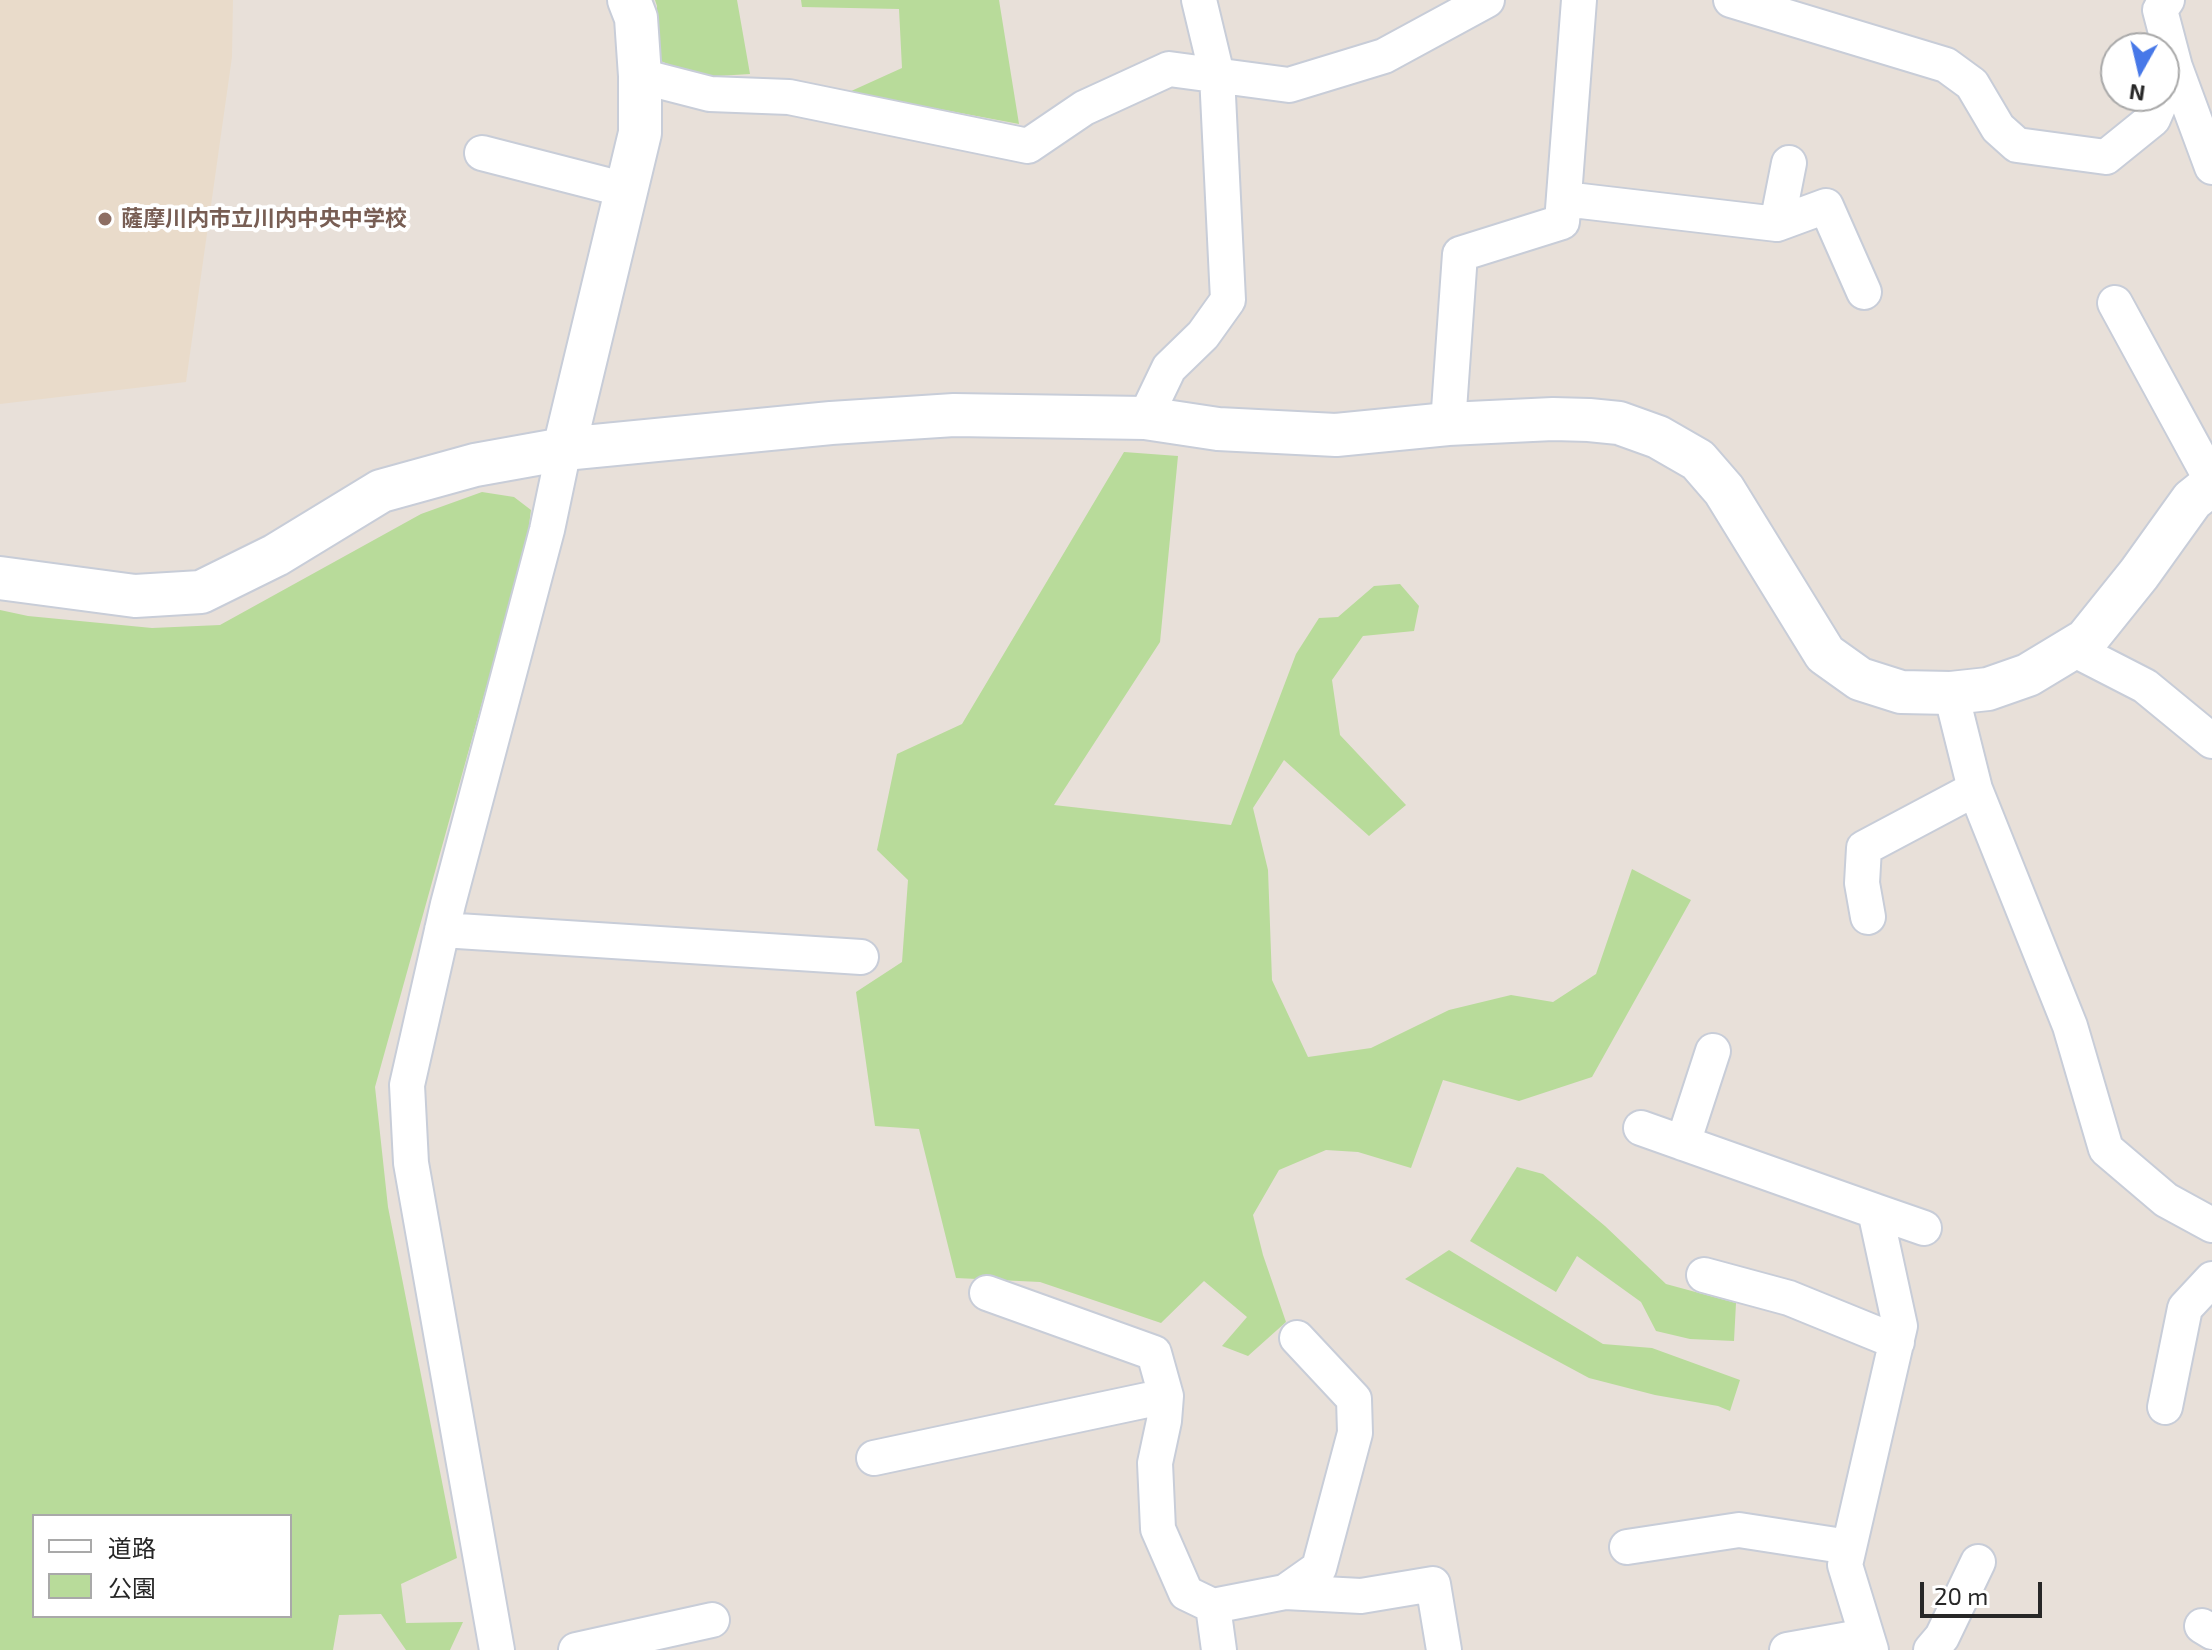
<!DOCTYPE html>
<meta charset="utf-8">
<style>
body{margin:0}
#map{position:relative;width:2212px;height:1650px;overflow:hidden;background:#e8e0d9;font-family:"Exo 2","Noto Sans JP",sans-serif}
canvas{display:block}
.legend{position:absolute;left:32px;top:1514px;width:260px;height:104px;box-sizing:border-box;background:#fff;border:2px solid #a9a9a9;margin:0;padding:10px 14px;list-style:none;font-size:24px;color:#272727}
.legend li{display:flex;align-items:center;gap:16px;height:40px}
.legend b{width:40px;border:2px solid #a9a9a9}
.north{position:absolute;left:2100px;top:32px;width:80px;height:80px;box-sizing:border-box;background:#fff;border:2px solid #a9a9a9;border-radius:50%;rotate:188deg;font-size:22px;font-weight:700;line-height:32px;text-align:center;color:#272727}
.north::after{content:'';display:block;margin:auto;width:28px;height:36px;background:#4778e8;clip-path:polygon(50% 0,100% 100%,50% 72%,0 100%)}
.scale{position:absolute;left:1920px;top:1582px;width:122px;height:36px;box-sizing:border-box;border:4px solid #272727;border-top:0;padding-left:10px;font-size:24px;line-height:28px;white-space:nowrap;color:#272727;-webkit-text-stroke:6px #fff;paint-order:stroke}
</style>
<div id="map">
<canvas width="2212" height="1650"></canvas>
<ul class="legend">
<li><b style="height:10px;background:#fff"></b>道路</li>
<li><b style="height:22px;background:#b8db9a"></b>公園</li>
</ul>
<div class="north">N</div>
<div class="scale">20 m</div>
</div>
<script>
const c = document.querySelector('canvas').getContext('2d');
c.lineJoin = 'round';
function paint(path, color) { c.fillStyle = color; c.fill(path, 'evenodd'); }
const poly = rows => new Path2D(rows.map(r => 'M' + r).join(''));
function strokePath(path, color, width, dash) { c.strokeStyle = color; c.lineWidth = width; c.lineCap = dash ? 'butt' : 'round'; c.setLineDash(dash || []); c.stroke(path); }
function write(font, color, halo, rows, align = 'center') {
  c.font = font + ' "Exo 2","Noto Sans JP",sans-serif'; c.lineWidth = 8; c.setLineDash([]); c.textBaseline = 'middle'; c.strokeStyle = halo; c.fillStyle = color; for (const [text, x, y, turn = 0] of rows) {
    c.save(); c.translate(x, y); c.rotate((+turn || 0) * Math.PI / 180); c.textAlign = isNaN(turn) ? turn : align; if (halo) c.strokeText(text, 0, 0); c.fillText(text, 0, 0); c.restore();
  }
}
const education = poly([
 [0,0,233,0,232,57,186,382,0,404]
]);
const green = poly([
 [655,0,737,0,750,74,701,77,653,58,657,6],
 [801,0,999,0,1019,124,849,92,902,68,899,9,802,7],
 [1124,452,1178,456,1160,642,1054,805,1231,825,1296,654,1319,618,1338,617,1374,586,1400,584,1419,606,1414,631,1363,636,1332,680,1340,735,1406,805,1369,836,1284,760,1253,808,1268,870,1272,980,1308,1057,1371,1048,1449,1010,1511,995,1553,1002,1596,974,1632,869,1691,900,1592,1077,1519,1101,1443,1080,1411,1168,1358,1152,1326,1150,1279,1170,1253,1215,1263,1255,1286,1322,1248,1356,1222,1346,1247,1317,1204,1281,1161,1323,1040,1282,956,1278,919,1129,875,1126,856,992,902,962,908,880,877,850,897,754,962,724],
 [482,492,514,497,531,510,527,541,375,1087,388,1207,457,1558,401,1584,406,1623,463,1622,450,1650,406,1650,381,1614,339,1615,333,1650,0,1650,0,610,28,616,152,628,220,625,421,514],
 [34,1516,290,1516,290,1616,34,1616],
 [1517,1167,1543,1174,1605,1226,1666,1284,1736,1303,1734,1341,1690,1339,1656,1331,1641,1302,1577,1256,1556,1292,1470,1241],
 [1449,1250,1603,1344,1652,1348,1740,1380,1730,1411,1718,1406,1655,1395,1589,1378,1405,1279]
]);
const minor = poly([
 [1731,0,1946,65,1972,84,1998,128,2017,145,2106,157,2153,119,2163,96],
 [2167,0,2160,10,2175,67,2167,86],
 [2175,67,2212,167],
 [640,76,710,94,789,97,1028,146,1084,108,1169,69,1289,85,1384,56,1487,0],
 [482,153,626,190],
 [1564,199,1777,224,1826,206,1864,292],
 [1777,224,1789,163],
 [2115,303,2212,481],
 [1145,418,1169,368,1203,335,1228,300,1217,75,1199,0],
 [1448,424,1460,254,1562,222,1579,0],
 [2071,648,2145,686,2212,741],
 [1975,789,2070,1026,2106,1149,2166,1200,2212,1225],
 [1868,917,1862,883,1864,848,1975,789,1951,693],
 [442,930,861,957],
 [1641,1128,1875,1211,1900,1326,1845,1565,1871,1650],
 [1683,1143,1713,1051],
 [1875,1211,1924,1228],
 [1704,1275,1789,1298,1897,1342],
 [987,1293,1154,1353,1166,1396,1164,1421,1155,1463,1158,1529,1186,1593,1213,1606,1219,1650],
 [2165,1407,2185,1308,2212,1279],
 [874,1458,1166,1396],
 [1627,1547,1739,1530,1849,1547],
 [1285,1592,1361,1596,1433,1584,1444,1650],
 [1213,1606,1285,1592,1319,1568,1355,1433,1354,1399,1297,1338],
 [2202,1626,2212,1632],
 [497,1650,411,1163,407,1085,448,904,547,530,564,449],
 [576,1650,712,1620],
 [1787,1650,1866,1636],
 [1931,1650,1942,1637,1978,1562]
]);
const tertiary = poly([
 [564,449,640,133,640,76,636,18,629,0],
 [0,578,135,596,201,592,276,555,381,491,475,465,564,449,831,423,954,415,1145,418,1218,429,1336,435,1448,424,1553,419,1589,420,1619,423,1658,437,1698,460,1724,490,1825,654,1860,679,1901,692,1951,693,1988,689,2028,675,2086,640,2139,574,2192,500,2212,484]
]);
const markers = [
 [105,219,8,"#8d6e63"]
];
const educationNames = [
 ["薩摩川内市立川内中央中学校",121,219]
];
paint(education, '#e9dbca');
paint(green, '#b8db9a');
strokePath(minor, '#c8cdd8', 38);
strokePath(tertiary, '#c8cdd8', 46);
strokePath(minor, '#fff', 34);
strokePath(tertiary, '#fff', 42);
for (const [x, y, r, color] of markers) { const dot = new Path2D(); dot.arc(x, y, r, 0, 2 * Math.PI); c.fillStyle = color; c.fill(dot); strokePath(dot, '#fff', 3); }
write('bold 22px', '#785e54', '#fff', educationNames, 'left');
</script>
